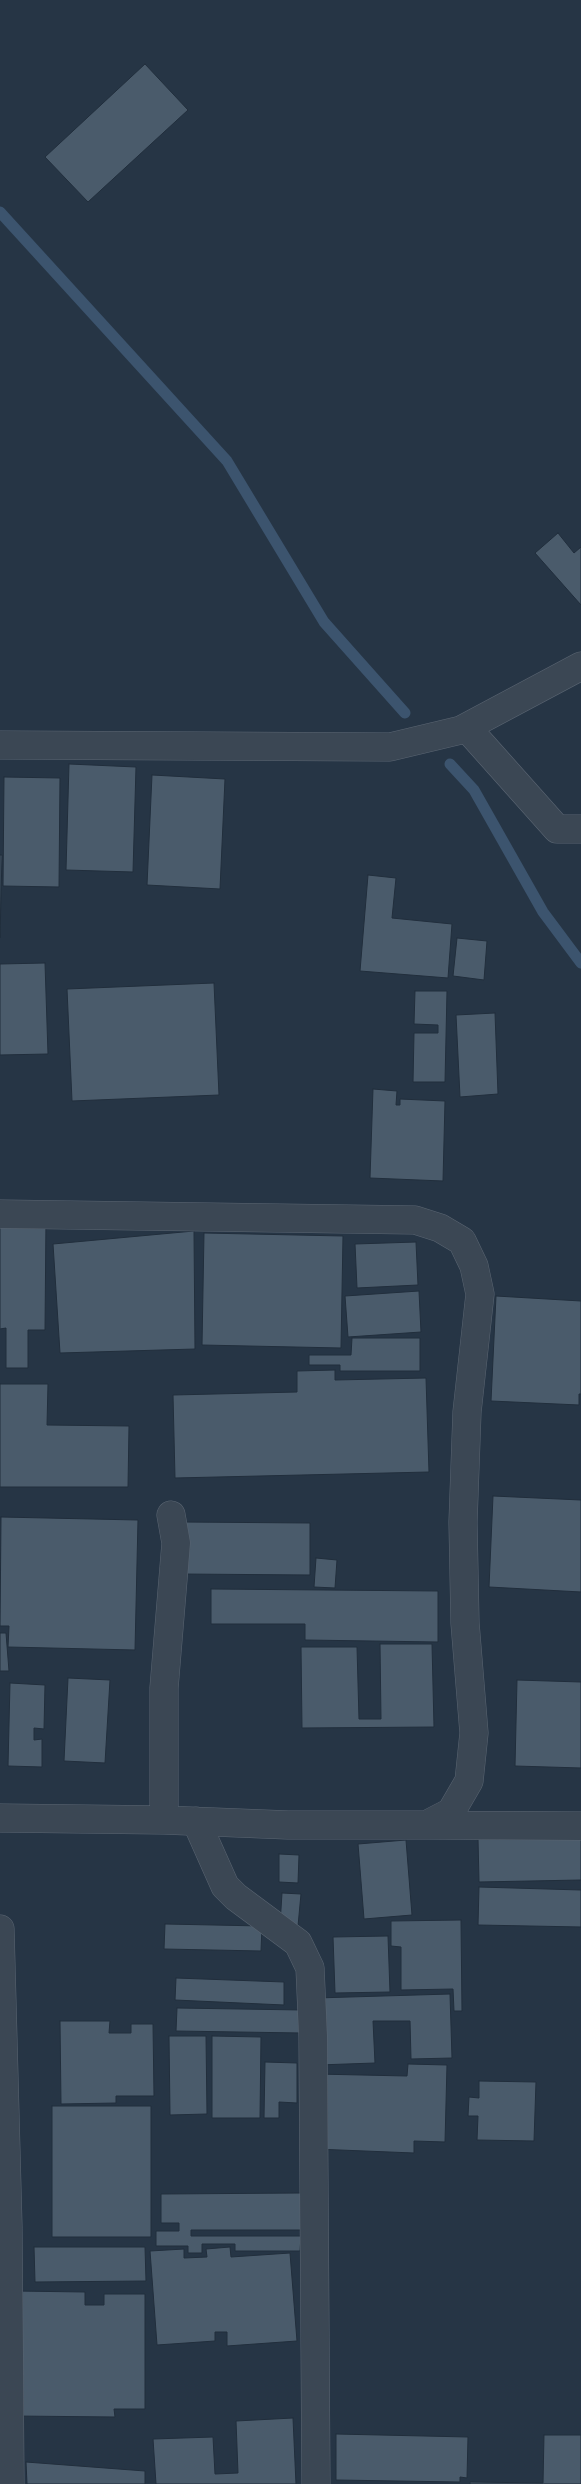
<!DOCTYPE html>
<style>
body{margin:0}
canvas{display:block;background:#263545}
</style>
<canvas width="581" height="2484"></canvas>
<script>
const c = document.querySelector('canvas').getContext('2d');
c.lineJoin = 'round';
const poly = rows => new Path2D(rows.map(r => 'M' + r).join(''));
function strokePath(path, color, width, dash) { c.strokeStyle = color; c.lineWidth = width; c.lineCap = dash ? 'butt' : 'round'; c.setLineDash(dash || []); c.stroke(path); }
function paint(path, color) { c.fillStyle = color; c.fill(path, 'evenodd'); }
const stream = poly([
 [0,212,227,461,324,622,405,713],
 [450,764,474,790,543,912,581,963]
]);
const building = poly([
 [145,64,188,110,88,202,45,157,145,64],
 [558,533,574,553,581,547,581,605,535,553,558,533],
 [69,764,136,767,133,872,66,870,69,764],
 [152,775,225,779,220,889,147,885,152,775],
 [4,777,60,778,59,887,3,886,4,777],
 [0,855,2,855,0,938,0,855],
 [368,875,396,878,392,918,452,924,448,978,360,971,368,875],
 [457,938,487,941,484,980,453,976,457,938],
 [45,963,48,1054,0,1055,0,964,45,963],
 [214,983,219,1095,72,1101,67,989,214,983],
 [415,991,447,991,445,1082,413,1082,414,1033,438,1033,438,1025,414,1024,415,991],
 [495,1013,498,1094,460,1097,456,1015,495,1013],
 [373,1089,397,1091,396,1105,400,1105,400,1099,445,1101,443,1181,370,1178,373,1089],
 [0,1219,46,1219,45,1330,28,1330,28,1368,6,1368,6,1328,0,1329,0,1219],
 [194,1231,195,1349,60,1353,53,1244,194,1231],
 [204,1233,343,1236,341,1348,202,1345,204,1233],
 [416,1242,418,1285,357,1288,355,1244,416,1242],
 [419,1291,421,1332,348,1337,345,1296,419,1291],
 [496,1296,581,1301,581,1394,579,1394,579,1405,491,1401,496,1296],
 [352,1338,420,1338,420,1371,340,1371,340,1365,309,1365,309,1355,351,1355,352,1338],
 [335,1370,335,1380,426,1378,429,1472,175,1478,173,1395,297,1392,297,1371,335,1370],
 [0,1384,48,1384,47,1425,129,1426,128,1487,0,1487,0,1384],
 [493,1496,581,1500,581,1592,489,1587,493,1496],
 [1,1517,138,1520,135,1650,8,1647,9,1626,0,1626,1,1517],
 [182,1522,310,1523,310,1575,182,1574,182,1522],
 [316,1558,337,1560,335,1588,314,1587,316,1558],
 [211,1589,438,1591,438,1642,305,1640,305,1624,211,1624,211,1589],
 [0,1633,6,1633,9,1671,0,1671,0,1633],
 [380,1644,432,1644,434,1727,302,1728,301,1647,357,1647,359,1719,381,1719,380,1644],
 [68,1678,110,1680,105,1763,64,1761,68,1678],
 [517,1680,581,1682,581,1768,515,1766,517,1680],
 [10,1683,45,1685,44,1729,34,1728,34,1740,42,1739,42,1767,8,1766,10,1683],
 [581,1837,581,1880,479,1882,478,1839,581,1837],
 [406,1840,412,1915,364,1919,358,1844,406,1840],
 [279,1854,299,1855,298,1883,279,1882,279,1854],
 [479,1887,581,1890,581,1927,478,1925,479,1887],
 [282,1893,301,1894,298,1926,280,1925,282,1893],
 [461,1920,462,2011,454,2011,453,1989,401,1990,401,1947,391,1946,391,1921,461,1920],
 [165,1924,262,1926,261,1951,164,1949,165,1924],
 [388,1936,390,1992,335,1993,333,1937,388,1936],
 [176,1978,284,1982,284,2005,175,2000,176,1978],
 [450,1994,452,2058,411,2059,410,2021,373,2021,375,2063,318,2065,316,1998,450,1994],
 [177,2008,302,2010,301,2033,176,2031,177,2008],
 [60,2021,110,2021,109,2033,131,2033,131,2024,153,2024,154,2096,116,2096,116,2103,61,2104,60,2021],
 [169,2036,206,2036,207,2114,170,2115,169,2036],
 [212,2036,261,2037,260,2118,212,2118,212,2036],
 [265,2062,297,2063,297,2103,279,2102,279,2118,264,2118,265,2062],
 [408,2064,447,2065,445,2142,414,2141,414,2153,315,2149,316,2074,407,2076,408,2064],
 [479,2081,536,2082,534,2141,477,2140,478,2116,468,2116,469,2097,479,2098,479,2081],
 [52,2106,151,2106,151,2237,52,2237,52,2106],
 [301,2193,301,2230,191,2230,191,2236,301,2236,300,2251,235,2251,235,2244,202,2244,202,2253,188,2253,188,2246,156,2246,156,2231,179,2231,179,2223,161,2223,161,2194,301,2193],
 [34,2247,145,2247,146,2281,35,2282,34,2247],
 [230,2247,231,2257,290,2253,297,2341,227,2346,227,2332,215,2332,215,2341,157,2345,150,2251,184,2249,184,2258,207,2257,206,2249,230,2247],
 [15,2291,85,2292,85,2305,104,2305,104,2294,145,2294,145,2409,114,2409,115,2417,15,2416,15,2291],
 [293,2418,296,2484,156,2484,153,2439,213,2437,215,2474,238,2473,236,2421,293,2418],
 [336,2434,468,2437,467,2478,460,2477,460,2482,336,2480,336,2434],
 [544,2435,581,2435,581,2484,470,2484,470,2482,543,2483,544,2435],
 [26,2462,145,2471,145,2484,27,2484,26,2462]
]);
const street = poly([
 [467,728,557,829,581,829],
 [0,745,390,747,461,730,581,666],
 [0,1214,415,1220,440,1228,462,1241,474,1266,480,1294,467,1412,463,1522,465,1623,474,1733,469,1781,451,1812,426,1825,288,1825,164,1820,0,1818],
 [164,1820,164,1688,176,1543,171,1515],
 [196,1821,225,1886,236,1897,298,1943,310,1968,313,2036,316,2484],
 [428,1825,581,1826],
 [0,1929,8,2227,10,2484]
]);
strokePath(stream, '#3c546e', 11);
paint(building, '#4a5b6b');
strokePath(building, '#212e3c', 1);
strokePath(street, '#5a6572', 29);
strokePath(street, '#3b4754', 28);
</script>
